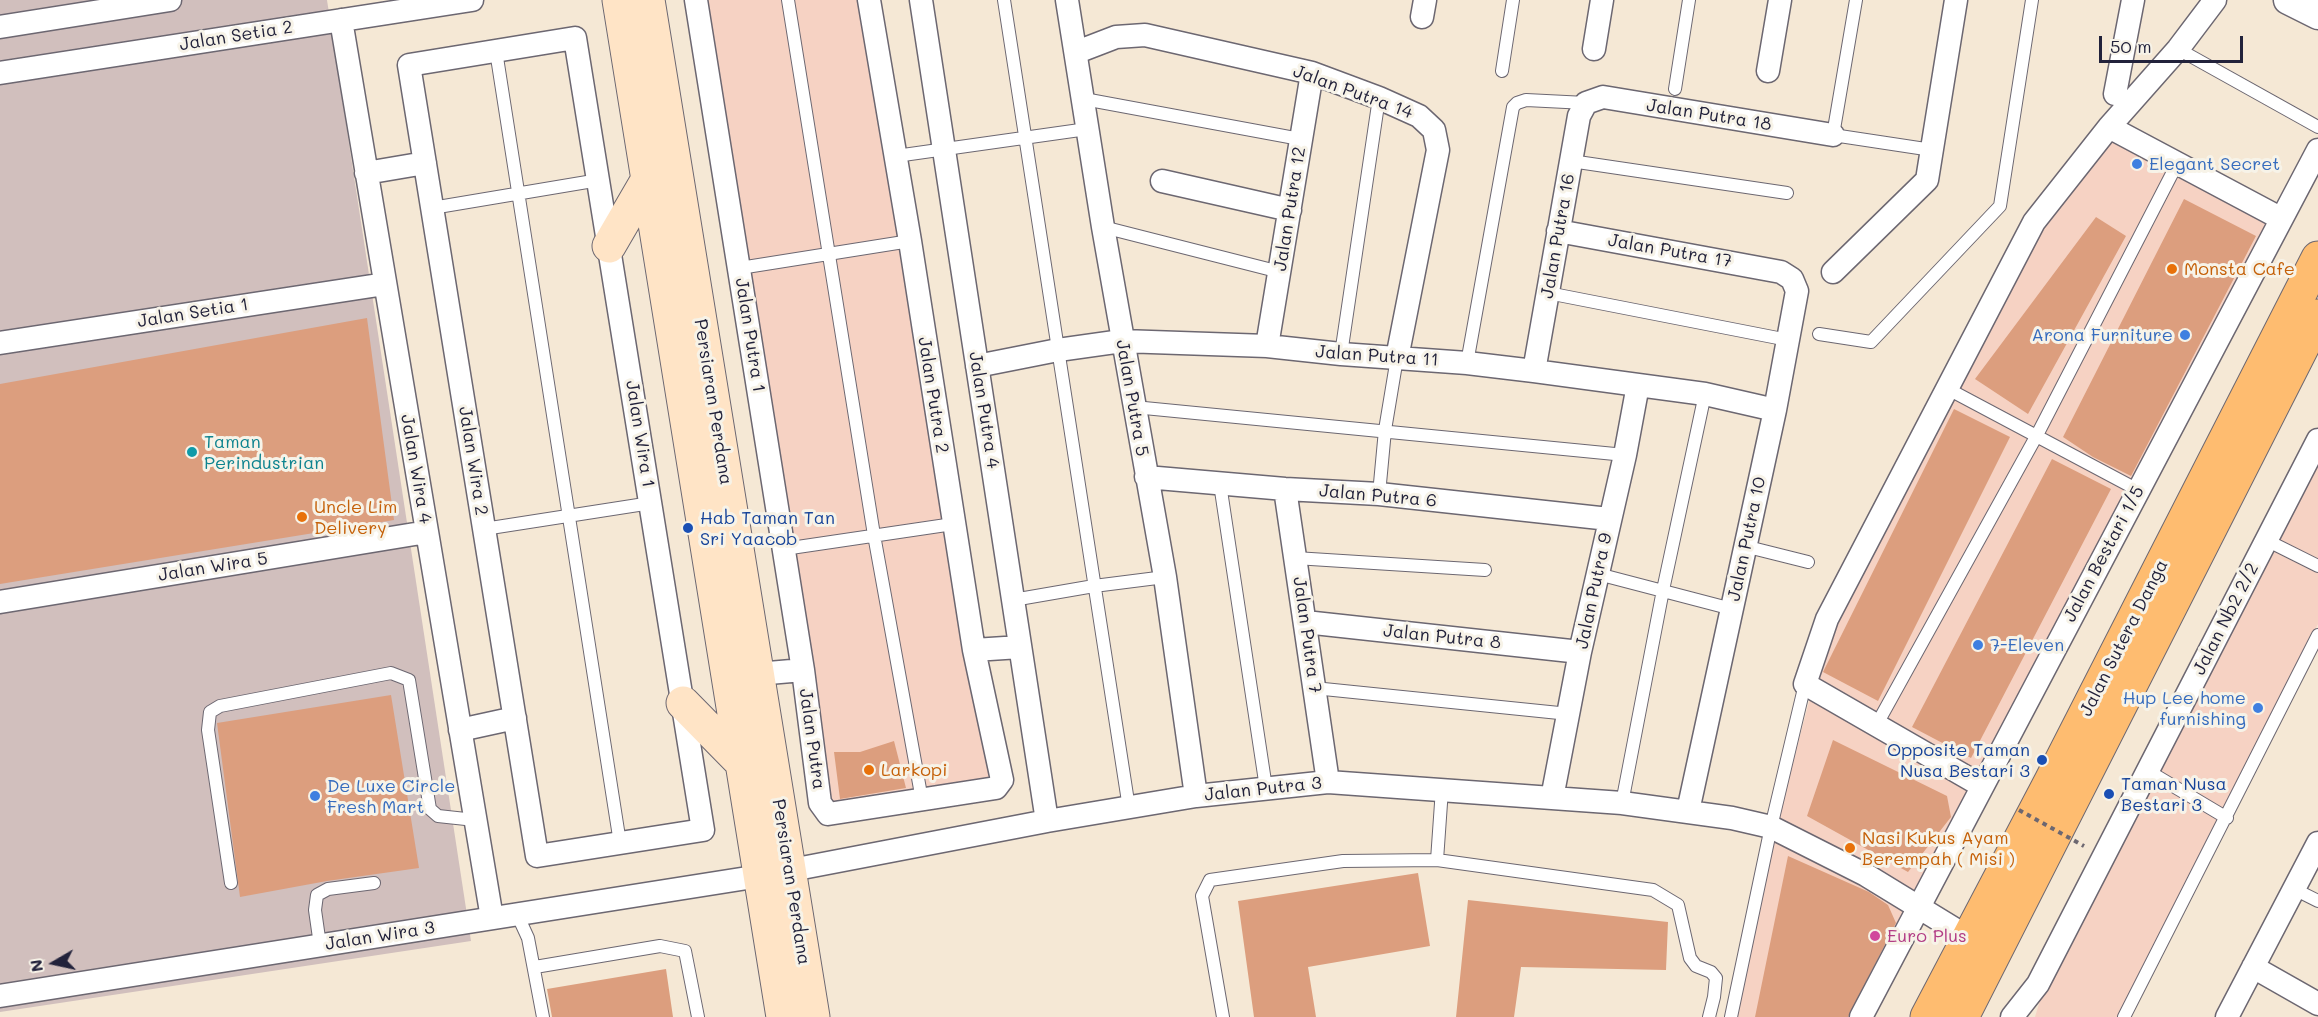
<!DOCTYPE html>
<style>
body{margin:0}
#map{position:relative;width:2318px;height:1017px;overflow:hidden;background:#f5e8d5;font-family:Mali,sans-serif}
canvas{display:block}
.north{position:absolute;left:24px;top:933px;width:60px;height:60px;-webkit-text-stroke:4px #f7f3e8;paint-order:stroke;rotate:261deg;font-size:16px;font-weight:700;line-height:24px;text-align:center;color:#22223b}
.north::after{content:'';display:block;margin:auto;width:21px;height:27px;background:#22223b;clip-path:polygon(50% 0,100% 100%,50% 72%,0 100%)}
.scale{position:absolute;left:2099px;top:36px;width:144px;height:27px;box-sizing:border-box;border:3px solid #22223b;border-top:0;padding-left:8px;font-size:18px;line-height:21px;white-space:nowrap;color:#22223b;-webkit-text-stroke:4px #f7f3e8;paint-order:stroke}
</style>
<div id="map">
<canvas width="2318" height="1017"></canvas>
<div class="north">N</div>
<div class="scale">50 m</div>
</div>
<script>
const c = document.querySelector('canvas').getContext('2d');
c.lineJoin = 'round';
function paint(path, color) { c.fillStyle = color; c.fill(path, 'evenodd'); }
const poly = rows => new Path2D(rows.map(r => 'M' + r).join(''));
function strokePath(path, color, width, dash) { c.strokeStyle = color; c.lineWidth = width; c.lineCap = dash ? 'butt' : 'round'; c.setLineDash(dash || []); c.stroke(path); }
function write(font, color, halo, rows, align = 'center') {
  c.font = font + ' Mali,sans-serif'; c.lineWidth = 6; c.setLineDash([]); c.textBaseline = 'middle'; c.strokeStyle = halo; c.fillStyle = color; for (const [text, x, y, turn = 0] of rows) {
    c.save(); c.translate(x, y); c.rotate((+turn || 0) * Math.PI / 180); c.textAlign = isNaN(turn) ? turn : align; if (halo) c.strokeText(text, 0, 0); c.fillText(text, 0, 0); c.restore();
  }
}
const built = poly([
 [688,0,876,0,977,626,1008,781,826,822],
 [2110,136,2271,221,1853,1017,1736,1017,1782,804,1816,675,1833,624,2040,224],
 [2318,454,2318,624,2119,1017,2035,1017,2045,984]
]);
const industrial = poly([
 [0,0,327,0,471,941,0,1012]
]);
const building = poly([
 [2184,199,2256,236,2131,476,2093,457,2063,437],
 [2096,217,2126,236,2028,414,1975,379],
 [367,318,394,520,0,584,0,384],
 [1954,409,2010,437,1878,701,1823,672],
 [2052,459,2111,489,1971,758,1912,727],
 [391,695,419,868,327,881,240,897,217,723],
 [1833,740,1947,796,1951,817,1908,872,1807,816],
 [894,741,906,788,840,799,834,752,860,752],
 [1788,856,1869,892,1888,905,1896,923,1848,1017,1755,1017],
 [1418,873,1430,946,1308,967,1316,1017,1254,1017,1238,901],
 [1468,900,1668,922,1666,970,1521,967,1514,1017,1456,1017],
 [666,969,673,1017,552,1017,547,989]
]);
const service = poly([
 [788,0,874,535,922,800],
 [1004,0,1129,808],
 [1856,0,1833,135,1932,150],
 [2178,49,2318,127],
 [496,51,620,843],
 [1502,71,1513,0],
 [1675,89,1689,0],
 [1084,99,1300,139],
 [896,156,1087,129],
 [1571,161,1787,193],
 [432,208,599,180],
 [1103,227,1280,272],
 [740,268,910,241],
 [1548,293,1788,340],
 [1819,334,1871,342,2000,206,2032,0],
 [1341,354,1379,98],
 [1467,363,1513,107,1517,103,1526,100,1586,103],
 [1948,389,2138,490],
 [1134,407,1625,455],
 [1220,484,1266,788],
 [1379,494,1385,430,1397,358],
 [484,529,651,503],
 [2266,540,2318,566],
 [1744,546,1808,562],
 [784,549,953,524],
 [1295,558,1485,570],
 [1598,574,1732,609],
 [1013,600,1094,586,1165,577],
 [1314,688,1569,714],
 [1877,724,2037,435,2177,164],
 [2148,771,2227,818],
 [1622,803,1663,590,1705,394],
 [1437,860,1442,789],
 [231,883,208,730,210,712,220,706,391,673,409,680,430,809,438,816,475,820],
 [2294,889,2318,901],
 [517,914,528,938,543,1017],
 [320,945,315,910,317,895,328,889,374,883],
 [535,967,660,946,685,951,698,1017],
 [1223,1017,1202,896,1210,880,1343,861,1437,860,1653,890,1678,905,1690,958,1696,966,1711,972,1716,978,1714,997,1709,1017],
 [1731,1017,1771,827,1805,684],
 [2124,1017,2318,635]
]);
const minor = poly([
 [696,0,803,670,820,803,828,814,996,788,1002,780,974,650,910,241,869,0],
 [921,0,1047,821],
 [1067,0,1103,227,1165,577,1196,796],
 [1422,17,1425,0],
 [341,20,492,918],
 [0,27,170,0],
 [575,38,703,830,537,856,409,65,575,38],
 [1594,49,1602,0],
 [1077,52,1116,37,1145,35,1312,73,1379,98,1419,116,1434,130,1438,150,1397,358],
 [1768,71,1780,0],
 [0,73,472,0],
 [2115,94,2133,0],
 [2109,127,2280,218],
 [366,173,425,163],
 [1162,181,1290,210],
 [1558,231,1781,272,1792,279,1797,291,1775,410,1688,811],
 [1833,272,1927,180,1956,0],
 [0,343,385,284],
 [1267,346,1312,73],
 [977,366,1058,350,1122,341,1267,346,1341,354,1467,363,1534,371,1705,394,1775,410],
 [1534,371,1579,116,1586,103,1603,97,1833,135],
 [1146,477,1285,489,1379,494,1609,519],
 [1285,489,1328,782],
 [0,602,427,532],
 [1305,622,1580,652],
 [974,650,1020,647],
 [757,674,803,670],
 [460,730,515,718],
 [1982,786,1805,684,1827,619,2034,222,2109,127,2178,49,2215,0],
 [1552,798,1580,652,1625,455,1638,385],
 [2253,967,2318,1004],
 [0,996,760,876,1047,821,1196,796,1328,782,1622,803,1732,818,1771,827,1866,875,1969,938],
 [1861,1017,2318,150],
 [2012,1017,2038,984,2318,440],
 [2227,1017,2318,843]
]);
const tertiary = poly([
 [2288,0,2318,15]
]);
const secondary = poly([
 [619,0,783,1017],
 [648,0,813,1017],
 [609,246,648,179],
 [683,703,742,763]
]);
const primary = poly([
 [1927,1017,2051,781,2318,258],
 [1962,1017,2318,316]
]);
const pathBridge = poly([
 [2019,810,2084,846]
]);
const markers = [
 [2137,164,6,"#3f7fe0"],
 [2172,269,6,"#e8710a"],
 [2185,335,6,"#3f7fe0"],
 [192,452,6,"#0f9aa8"],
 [302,517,6,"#e8710a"],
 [688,528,6,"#1a4fb4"],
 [1978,645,6,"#3f7fe0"],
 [2258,708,6,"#3f7fe0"],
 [2042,760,6,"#1a4fb4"],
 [869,770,6,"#e8710a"],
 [2109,794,6,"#1a4fb4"],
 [315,796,6,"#3f7fe0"],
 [1850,848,6,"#e8710a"],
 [1875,936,6,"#d1479c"]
];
const streetNames = [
 ["Jalan Setia 2",236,36,-9],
 ["Jalan Putra 14",1353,92,20],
 ["Jalan Putra 18",1709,115,9],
 ["Jalan Putra 12",1290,209,-81],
 ["Jalan Putra 16",1558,236,-80],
 ["Jalan Putra 17",1670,251,10],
 ["Jalan Setia 1",193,313,-9],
 ["Jalan Putra 1",750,335,81],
 ["Jalan Putra 11",1377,356,4],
 ["Jalan Putra 2",933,395,81],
 ["Jalan Putra 5",1132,398,80],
 ["Persiaran Perdana",713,402,81],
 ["Jalan Putra 4",984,410,81],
 ["Jalan Wira 1",640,434,81],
 ["Jalan Wira 2",473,461,81],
 ["Jalan Wira 4",416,469,80],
 ["Jalan Putra 6",1378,496,5],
 ["Jalan Putra 10",1747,539,-78],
 ["Jalan Bestari 1/5",2104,554,-62],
 ["Jalan Wira 5",213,567,-9],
 ["Jalan Putra 9",1594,591,-78],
 ["Jalan Nb2 2/2",2226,619,-63],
 ["Jalan Putra 7",1307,635,82],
 ["Jalan Putra 8",1442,637,6],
 ["Jalan Sutera Danga",2124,638,-63],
 ["Jalan Putra",812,739,82],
 ["Jalan Putra 3",1263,789,-6],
 ["Persiaran Perdana",791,882,81],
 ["Jalan Wira 3",380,936,-9]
];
const shopNames = [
 ["Elegant Secret",2149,164],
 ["Arona Furniture",2173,335,"right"],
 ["7-Eleven",1990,645],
 ["Hup Lee home",2246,698,"right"],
 ["furnishing",2246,719,"right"],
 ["De Luxe Circle",327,786],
 ["Fresh Mart",327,807]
];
const foodNames = [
 ["Monsta Cafe",2184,269],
 ["Uncle Lim",314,507],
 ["Delivery",314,528],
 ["Larkopi",881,770],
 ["Nasi Kukus Ayam",1862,838],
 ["Berempah ( Misi )",1862,859]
];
const cultureNames = [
 ["Taman",204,442],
 ["Perindustrian",204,463]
];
const transitNames = [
 ["Hab Taman Tan",700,518],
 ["Sri Yaacob",700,539],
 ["Opposite Taman",2030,750,"right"],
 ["Nusa Bestari 3",2030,771,"right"],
 ["Taman Nusa",2121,784],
 ["Bestari 3",2121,805]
];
const hotelNames = [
 ["Euro Plus",1887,936]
];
paint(built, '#f6d2c3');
paint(industrial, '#d1bfbd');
paint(building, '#dc9e7e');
strokePath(service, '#6c6771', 14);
strokePath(minor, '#6c6771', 25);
strokePath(tertiary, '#6c6771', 31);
strokePath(secondary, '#6c6771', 35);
strokePath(primary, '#6c6771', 35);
strokePath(service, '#fff', 12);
strokePath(minor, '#fff', 22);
strokePath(tertiary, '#fff', 28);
strokePath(secondary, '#ffe4c6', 33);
strokePath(primary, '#febc70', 33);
strokePath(pathBridge, '#6c6771', 4, [4.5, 4.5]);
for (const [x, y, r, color] of markers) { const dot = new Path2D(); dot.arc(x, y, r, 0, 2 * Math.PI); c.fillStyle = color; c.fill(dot); strokePath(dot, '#f7f3e8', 2); }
write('18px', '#22223b', '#f7f3e8', streetNames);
write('18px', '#366cbe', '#f7f3e8', shopNames, 'left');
write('18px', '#c56008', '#f7f3e8', foodNames, 'left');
write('18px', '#0d838f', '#f7f3e8', cultureNames, 'left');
write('18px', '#164399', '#f7f3e8', transitNames, 'left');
write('18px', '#b23c85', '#f7f3e8', hotelNames, 'left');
</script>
